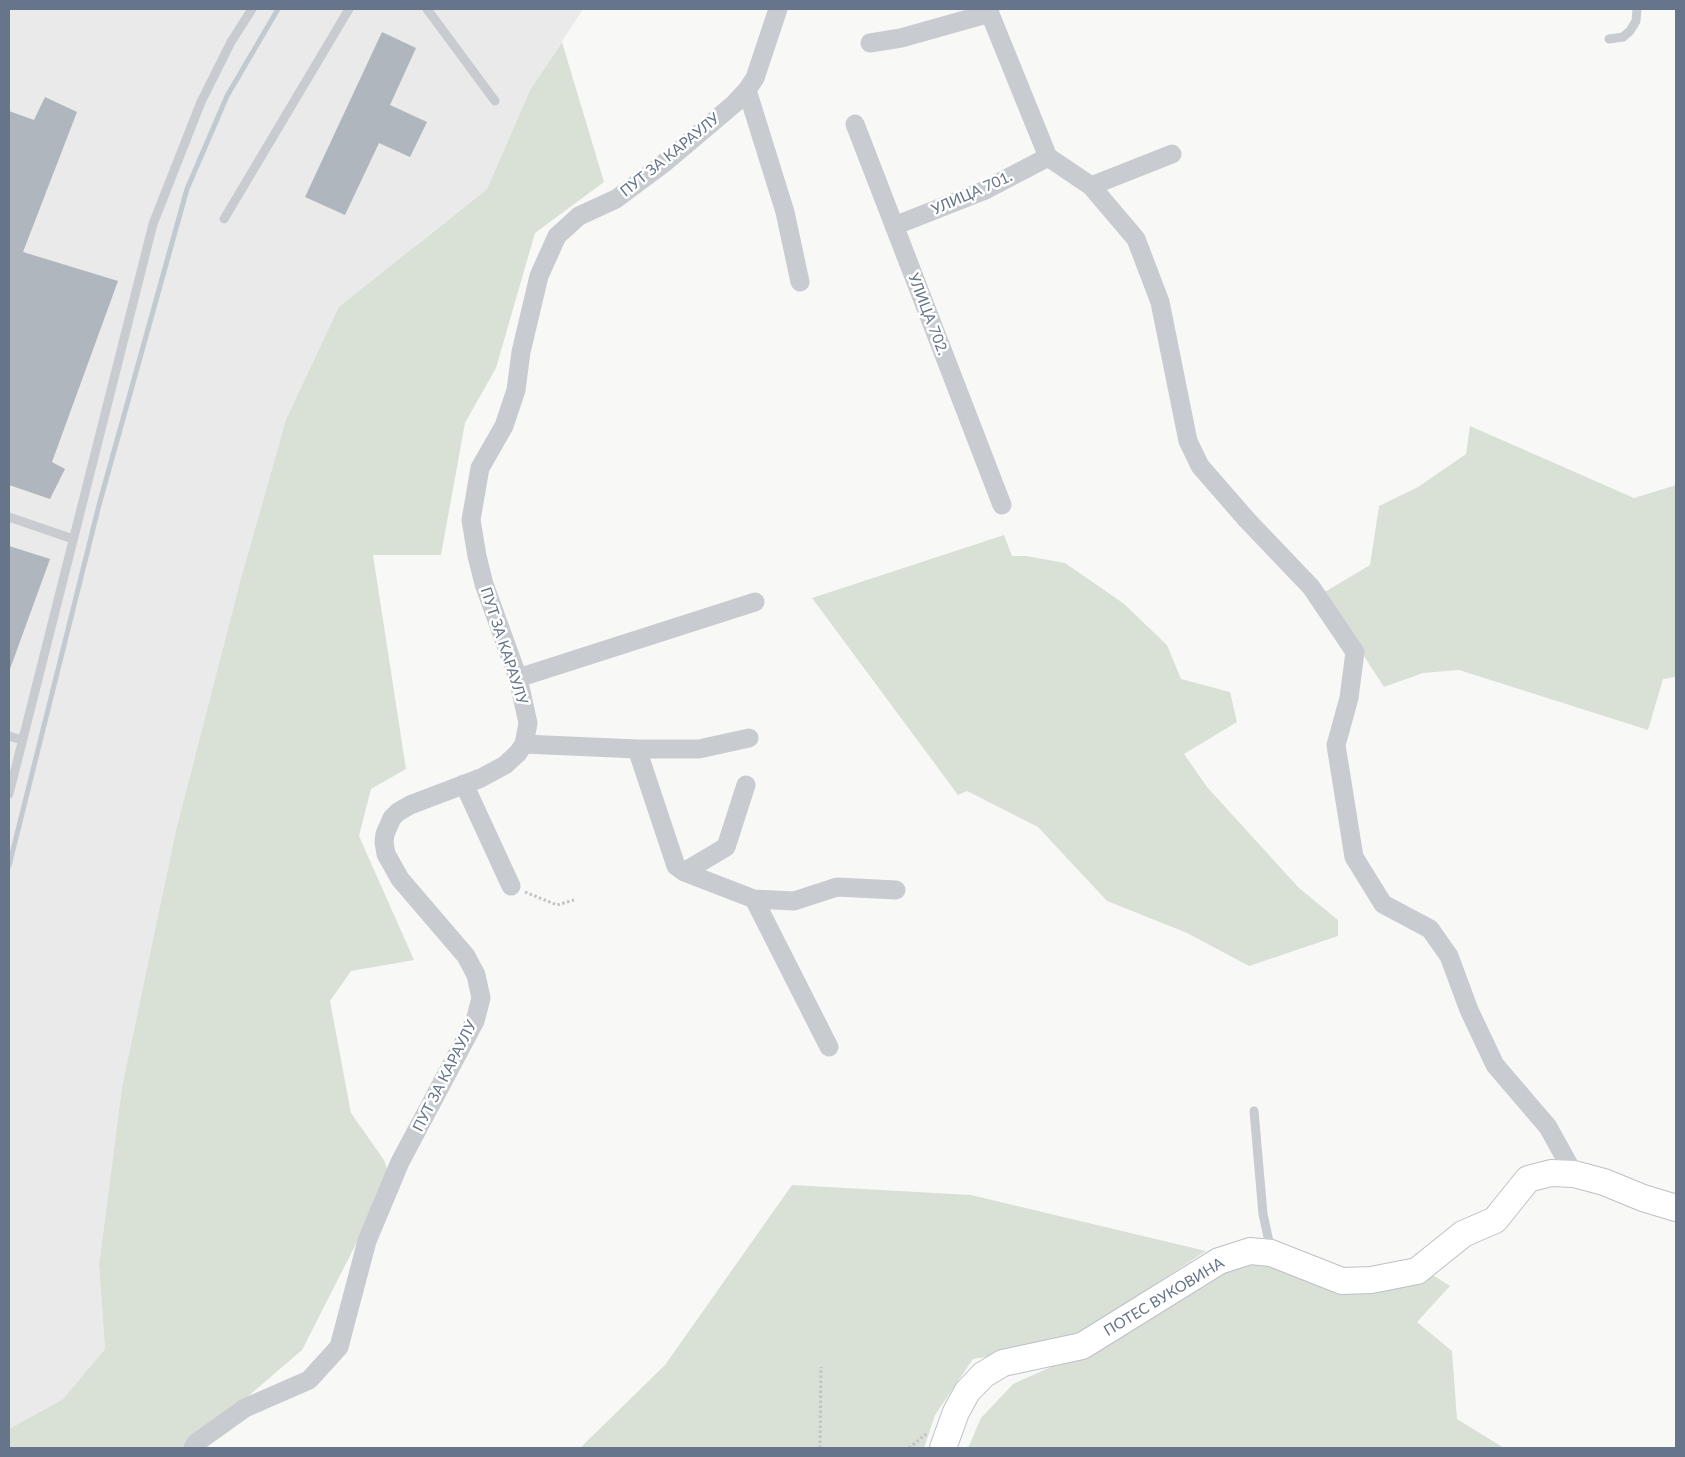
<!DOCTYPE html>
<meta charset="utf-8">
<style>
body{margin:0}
#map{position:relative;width:1685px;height:1457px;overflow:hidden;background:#f8f9f6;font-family:Lato,sans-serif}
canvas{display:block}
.frame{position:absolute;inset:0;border:10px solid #667589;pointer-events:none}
</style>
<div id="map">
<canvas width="1685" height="1457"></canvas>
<div class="frame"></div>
</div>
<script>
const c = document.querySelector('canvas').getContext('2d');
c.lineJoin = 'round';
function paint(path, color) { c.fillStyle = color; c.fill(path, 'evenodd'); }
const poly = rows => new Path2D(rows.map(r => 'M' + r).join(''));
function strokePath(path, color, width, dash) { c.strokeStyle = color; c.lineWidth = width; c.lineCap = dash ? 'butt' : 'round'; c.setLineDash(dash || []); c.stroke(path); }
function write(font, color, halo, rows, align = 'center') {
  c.font = font + ' Lato,sans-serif'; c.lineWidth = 5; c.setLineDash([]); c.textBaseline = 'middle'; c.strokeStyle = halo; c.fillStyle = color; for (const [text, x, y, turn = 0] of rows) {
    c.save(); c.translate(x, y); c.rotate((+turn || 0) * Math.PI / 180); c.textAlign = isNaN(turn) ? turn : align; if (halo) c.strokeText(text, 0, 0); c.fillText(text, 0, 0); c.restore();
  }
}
const built = poly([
 [9,9,583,9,530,90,487,189,416,245,239,586,176,830,122,1087,99,1265,105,1349,63,1399,9,1429]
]);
const green = poly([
 [562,42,604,182,535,233,496,368,465,423,441,555,373,555,406,769,371,789,359,836,414,960,351,971,330,1001,351,1113,384,1160,390,1177,302,1350,196,1441,190,1448,9,1448,9,1429,63,1399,105,1349,99,1265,122,1087,176,830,239,586,286,420,339,307,487,189,530,90],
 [1470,426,1634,498,1676,485,1676,677,1663,679,1648,730,1459,670,1423,673,1384,687,1323,593,1370,565,1379,506,1418,487,1466,454],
 [1004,535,1012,556,1026,556,1065,563,1123,603,1167,645,1181,679,1230,692,1237,722,1184,754,1207,787,1299,888,1338,920,1338,936,1249,966,1187,933,1107,901,1038,827,967,791,958,795,812,598],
 [792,1185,971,1195,1206,1251,1105,1317,1073,1335,994,1356,973,1359,935,1415,924,1448,580,1448,665,1365],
 [1244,1250,1320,1283,1431,1274,1450,1286,1417,1322,1452,1351,1457,1419,1504,1448,968,1448,981,1418,1013,1384,1100,1345,1209,1284]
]);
const stream = poly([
 [9,866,99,505,187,189,227,96,278,9]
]);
const building = poly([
 [382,32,416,48,390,105,427,122,410,157,379,143,345,215,305,197],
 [45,97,77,112,23,252,118,281,52,462,65,469,50,499,9,485,9,111,34,120],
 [9,546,50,559,10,669,9,669]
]);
const path = poly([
 [525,892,557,905,574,900],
 [820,1448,821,1367],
 [909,1448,926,1434]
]);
const service = poly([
 [427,9,495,101],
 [1609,39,1623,37,1630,31,1636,21,1637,9],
 [224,219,349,9],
 [9,517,73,539],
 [9,736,22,740],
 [9,794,153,224,201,102,231,42,252,9],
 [1254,1111,1263,1214,1271,1251]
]);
const minor = poly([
 [988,9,1048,157,1091,186,1136,239,1160,302,1188,441,1200,466,1247,520,1311,587,1355,652,1349,698,1336,745,1354,857,1383,904,1430,929,1449,956,1469,1010,1495,1065,1548,1127,1574,1174],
 [870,43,901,38,990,13],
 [747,90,785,212,800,282],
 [855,124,1002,505],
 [1091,186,1172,154],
 [894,226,983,191,1048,157],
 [518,678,755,602],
 [524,744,637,749,699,749,749,738],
 [637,749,676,866,684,872,754,899,794,901,837,887,896,890],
 [464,784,511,886],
 [684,872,726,847,746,785],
 [754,899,829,1047],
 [193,1448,196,1443,245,1408,309,1380,339,1347,367,1241,400,1162,475,1021,481,998,476,975,466,956,400,879,386,854,384,842,385,834,392,818,398,812,410,805,481,778,505,765,518,753,524,744,528,723,518,678,484,584,477,556,471,520,480,468,504,426,516,390,521,352,539,276,557,236,579,216,616,199,663,164,734,104,747,90,755,78,778,9]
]);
const secondary = poly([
 [943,1448,956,1412,967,1392,983,1375,1003,1363,1082,1346,1219,1261,1250,1251,1271,1253,1342,1281,1371,1280,1417,1271,1463,1234,1495,1220,1528,1179,1551,1173,1574,1174,1604,1182,1643,1198,1676,1208]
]);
const streetNames = [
 ["ПУТ ЗА КАРАУЛУ",670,155,-39],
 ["УЛИЦА 701.",972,193,-24],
 ["УЛИЦА 702.",928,314,69],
 ["ПУТ ЗА КАРАУЛУ",504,646,72],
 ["ПУТ ЗА КАРАУЛУ",445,1076,-63],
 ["ПОТЕС ВУКОВИНА",1164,1297,-31]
];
paint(built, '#e9eae9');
paint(green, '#d9e1d7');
strokePath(stream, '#c0cad0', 5);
paint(building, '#afb6bd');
strokePath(secondary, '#bdc0c6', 28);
strokePath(path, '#c2c3c6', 3, [2.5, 2.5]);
strokePath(service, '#c8cbcf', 9);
strokePath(minor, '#c8cbcf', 19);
strokePath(secondary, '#fff', 26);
write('15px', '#667589', '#fff', streetNames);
</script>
